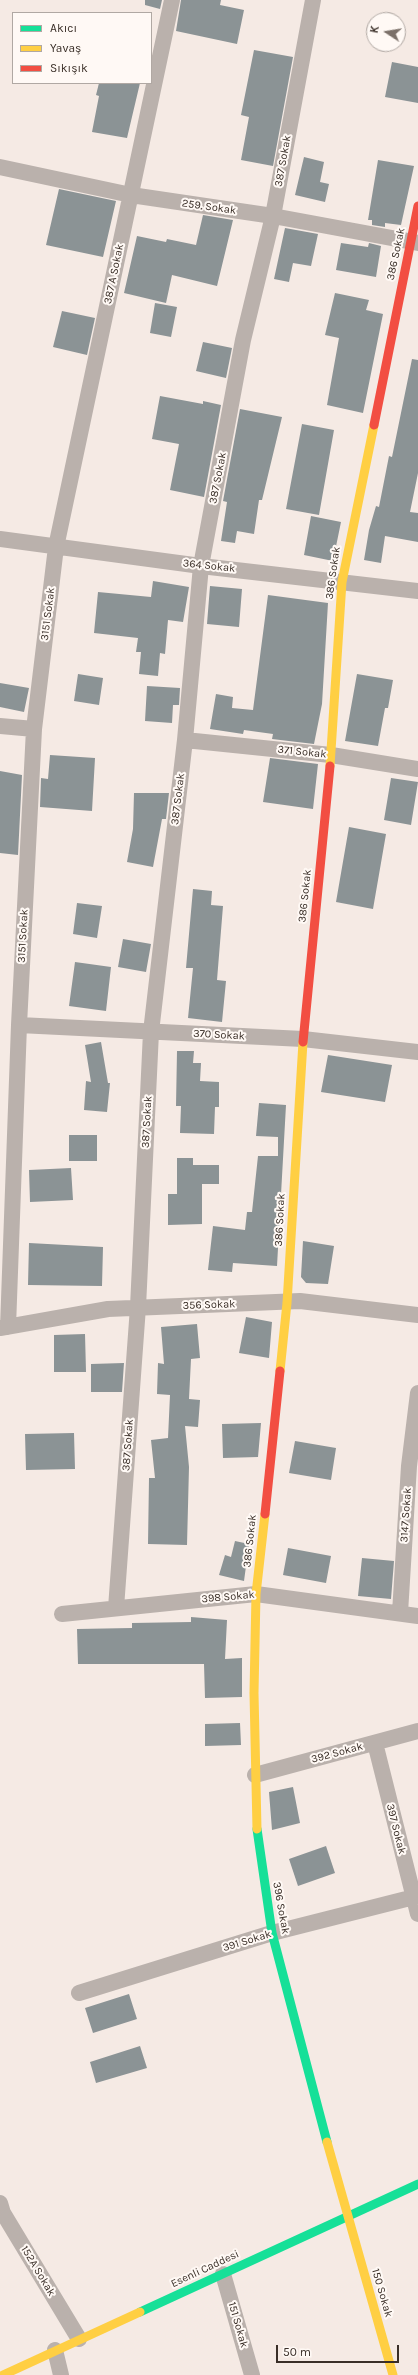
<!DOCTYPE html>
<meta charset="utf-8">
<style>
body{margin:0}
#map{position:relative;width:418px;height:2375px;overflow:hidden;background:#f5eae4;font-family:Karla,sans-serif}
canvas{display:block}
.legend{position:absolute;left:12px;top:12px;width:140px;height:72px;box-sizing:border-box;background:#fff9f5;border:1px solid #b0a8a3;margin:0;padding:5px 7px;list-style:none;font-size:12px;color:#392e27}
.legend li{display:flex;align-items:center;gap:8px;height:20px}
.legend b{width:20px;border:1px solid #b0a8a3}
.north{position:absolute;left:366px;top:12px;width:40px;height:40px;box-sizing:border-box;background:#fff9f5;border:1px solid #b0a8a3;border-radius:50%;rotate:282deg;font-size:11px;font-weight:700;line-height:16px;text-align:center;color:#392e27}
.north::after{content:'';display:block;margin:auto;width:14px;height:18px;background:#7b7069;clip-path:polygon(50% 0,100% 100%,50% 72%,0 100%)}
.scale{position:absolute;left:276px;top:2345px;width:123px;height:18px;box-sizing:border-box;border:2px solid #392e27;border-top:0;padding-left:5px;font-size:12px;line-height:14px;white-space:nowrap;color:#392e27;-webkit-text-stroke:3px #fff9f5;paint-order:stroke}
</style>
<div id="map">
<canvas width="418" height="2375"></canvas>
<ul class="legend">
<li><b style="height:5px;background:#16e098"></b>Akıcı</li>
<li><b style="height:5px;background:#ffcf43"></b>Yavaş</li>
<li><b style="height:5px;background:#f24e42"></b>Sıkışık</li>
</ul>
<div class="north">K</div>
<div class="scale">50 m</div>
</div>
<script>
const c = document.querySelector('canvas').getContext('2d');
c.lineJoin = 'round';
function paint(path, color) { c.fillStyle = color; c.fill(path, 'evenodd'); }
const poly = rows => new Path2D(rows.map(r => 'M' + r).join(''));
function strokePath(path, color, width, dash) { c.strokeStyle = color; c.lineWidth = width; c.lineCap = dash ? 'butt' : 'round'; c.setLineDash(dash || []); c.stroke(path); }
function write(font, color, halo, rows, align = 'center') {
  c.font = font + ' Karla,sans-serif'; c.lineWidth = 4; c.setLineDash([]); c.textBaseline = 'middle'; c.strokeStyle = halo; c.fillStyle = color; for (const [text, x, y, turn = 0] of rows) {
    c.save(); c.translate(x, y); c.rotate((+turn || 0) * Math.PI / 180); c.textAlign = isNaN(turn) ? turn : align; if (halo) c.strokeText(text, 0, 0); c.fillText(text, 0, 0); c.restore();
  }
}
const building = poly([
 [145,0,162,0,160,9,145,5],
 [181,0,221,0,220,5,244,10,237,44,176,31],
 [254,50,293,57,273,166,241,160,249,117,241,115],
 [392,62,418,67,418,103,385,97],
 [99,83,140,83,127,138,92,132,99,96,96,95],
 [304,157,324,162,320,182,329,184,325,202,295,195],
 [378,160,414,166,401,225,385,223,385,227,372,225,372,220,368,220],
 [59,189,116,201,103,257,46,245],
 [203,215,233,220,217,286,172,275,166,303,124,293,137,236,166,242,167,239,196,245],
 [285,228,318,234,311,266,293,263,289,282,274,279],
 [341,243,368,247,369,243,381,246,376,277,336,270],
 [335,293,369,300,366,310,383,314,363,413,327,405,339,338,325,335],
 [155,303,177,307,171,337,150,333],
 [62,311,95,318,87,355,53,347],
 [203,342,232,348,226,378,196,371],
 [412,359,418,360,418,473,410,512,418,513,418,542,385,536,381,563,364,560,369,530,376,506,379,507,389,456,392,457],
 [160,396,203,404,203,401,221,405,204,497,170,490,179,444,152,439],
 [240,409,282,417,262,500,259,500,254,534,237,531,235,543,221,541,227,502,223,501],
 [302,424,334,430,319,515,286,509],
 [311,516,341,522,333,561,304,555],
 [153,581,189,587,183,622,168,620,165,654,160,653,158,676,139,674,141,652,136,652,138,638,94,633,98,592,151,597],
 [210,586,242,589,239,627,207,624],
 [268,595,328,603,322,704,314,744,272,739,273,734,244,730,243,734,210,729,216,694,233,697,232,708,253,710],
 [78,674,103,678,99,705,74,701],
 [357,674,393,680,388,708,385,708,378,746,345,741],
 [0,683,29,688,24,712,0,707],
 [147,686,180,688,179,705,173,705,172,723,145,721],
 [50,755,95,758,92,811,40,807,41,778,48,779],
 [270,758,318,764,313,809,263,802],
 [0,771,22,775,18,855,0,853],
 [391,778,418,782,411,825,384,820],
 [134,793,169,793,166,819,162,819,153,867,127,862,133,829],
 [349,827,386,834,373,909,336,902],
 [193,889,212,891,211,905,223,906,217,980,226,981,222,1022,188,1018,193,968,186,968],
 [77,903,102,906,97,938,73,934],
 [123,939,151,944,146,972,118,967],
 [75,962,111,967,106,1011,69,1006],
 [101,1042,108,1083,110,1083,107,1112,84,1110,86,1081,91,1082,85,1045],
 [177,1051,194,1051,193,1063,201,1063,200,1081,219,1082,219,1107,215,1107,214,1134,180,1133,181,1106,176,1106],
 [328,1055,392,1065,385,1102,321,1092],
 [259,1103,286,1105,277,1266,233,1263,232,1272,208,1270,213,1226,245,1230,247,1212,252,1212,258,1156,278,1156,278,1137,256,1136],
 [69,1135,97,1135,97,1161,69,1161],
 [177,1158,193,1158,193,1165,219,1165,219,1184,202,1184,202,1224,168,1225,168,1194,177,1194],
 [71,1168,73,1200,30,1202,29,1170],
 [303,1241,334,1246,328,1284,306,1283,301,1277],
 [29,1243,103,1247,102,1286,28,1285],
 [246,1317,272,1322,269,1358,239,1353],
 [197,1324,200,1358,191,1359,189,1399,200,1400,198,1427,185,1426,189,1467,187,1545,148,1544,149,1478,155,1478,151,1440,168,1438,170,1395,157,1394,158,1363,164,1364,161,1327],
 [85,1334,86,1372,54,1372,54,1335],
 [124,1363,122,1392,91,1392,91,1364],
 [261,1423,258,1457,223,1458,222,1424],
 [74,1433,75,1469,26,1470,25,1434],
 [295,1441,336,1448,331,1480,289,1473],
 [235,1541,249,1544,244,1581,219,1575,225,1555,231,1557],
 [288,1548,331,1556,326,1583,283,1575],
 [362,1558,394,1561,391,1599,358,1596],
 [191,1617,227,1620,225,1659,242,1658,242,1697,205,1698,204,1664,78,1664,77,1629,132,1628,132,1623,191,1622],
 [240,1723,241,1745,205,1746,205,1724],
 [293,1787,300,1823,272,1830,269,1792],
 [326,1846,335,1873,298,1886,289,1859],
 [129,1994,137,2019,93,2033,85,2008],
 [140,2046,147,2068,96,2083,90,2062]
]);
const street = poly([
 [0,167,131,195,273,216,418,243],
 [0,539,201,566,418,591],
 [0,726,34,729],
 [185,740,331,755,418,769],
 [19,1025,303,1039,418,1052],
 [8,1327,19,1025,34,729,56,547,172,0],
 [0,1328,108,1309,300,1301,418,1315],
 [116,1608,138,1307,151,1032,185,740,201,566,243,340,273,216,313,0],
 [400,1613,409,1466,418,1393],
 [62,1614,256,1594,418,1616],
 [375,1743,418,1914],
 [255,1775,418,1731],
 [79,1993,272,1933,418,1896],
 [0,2203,3,2213,79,2339],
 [223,2274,252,2375],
 [55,2350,61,2375]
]);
const fast = poly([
 [257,1829,272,1933,327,2142],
 [140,2312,418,2184]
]);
const slow = poly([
 [330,766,342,582,374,425],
 [280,1371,287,1303,303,1042],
 [257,1829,254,1693,256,1594,265,1514],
 [327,2142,393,2375],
 [3,2375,140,2312]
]);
const jam = poly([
 [374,425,418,206],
 [303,1042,330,766],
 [265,1514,280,1371]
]);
const streetNames = [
 ["387 Sokak",283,161,-80],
 ["259. Sokak",209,207,8],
 ["386 Sokak",396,254,-78],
 ["387 A Sokak",114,274,-78],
 ["387 Sokak",218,478,-79],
 ["364 Sokak",209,566,6],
 ["386 Sokak",333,573,-82],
 ["3151 Sokak",48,614,-83],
 ["371 Sokak",302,752,6],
 ["387 Sokak",178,799,-83],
 ["386 Sokak",305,896,-84],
 ["3151 Sokak",23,936,-87],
 ["370 Sokak",219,1035,3],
 ["387 Sokak",147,1122,-87],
 ["386 Sokak",280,1220,-87],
 ["356 Sokak",209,1305,-2],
 ["387 Sokak",128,1445,-86],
 ["3147 Sokak",406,1515,-86],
 ["386 Sokak",250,1541,-84],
 ["398 Sokak",228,1597,-5],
 ["392 Sokak",337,1753,-15],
 ["397 Sokak",396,1829,76],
 ["396 Sokak",281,1908,80],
 ["391 Sokak",247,1941,-17],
 ["Esenli Caddesi",205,2269,-25],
 ["152A Sokak",38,2271,59],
 ["150 Sokak",382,2293,74],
 ["151 Sokak",238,2325,74]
];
paint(building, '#8b9395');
strokePath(street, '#bab1ac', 16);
strokePath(fast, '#16e098', 9);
strokePath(slow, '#ffcf43', 9);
strokePath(jam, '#f24e42', 9);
write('11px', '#392e27', '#fff9f5', streetNames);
</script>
